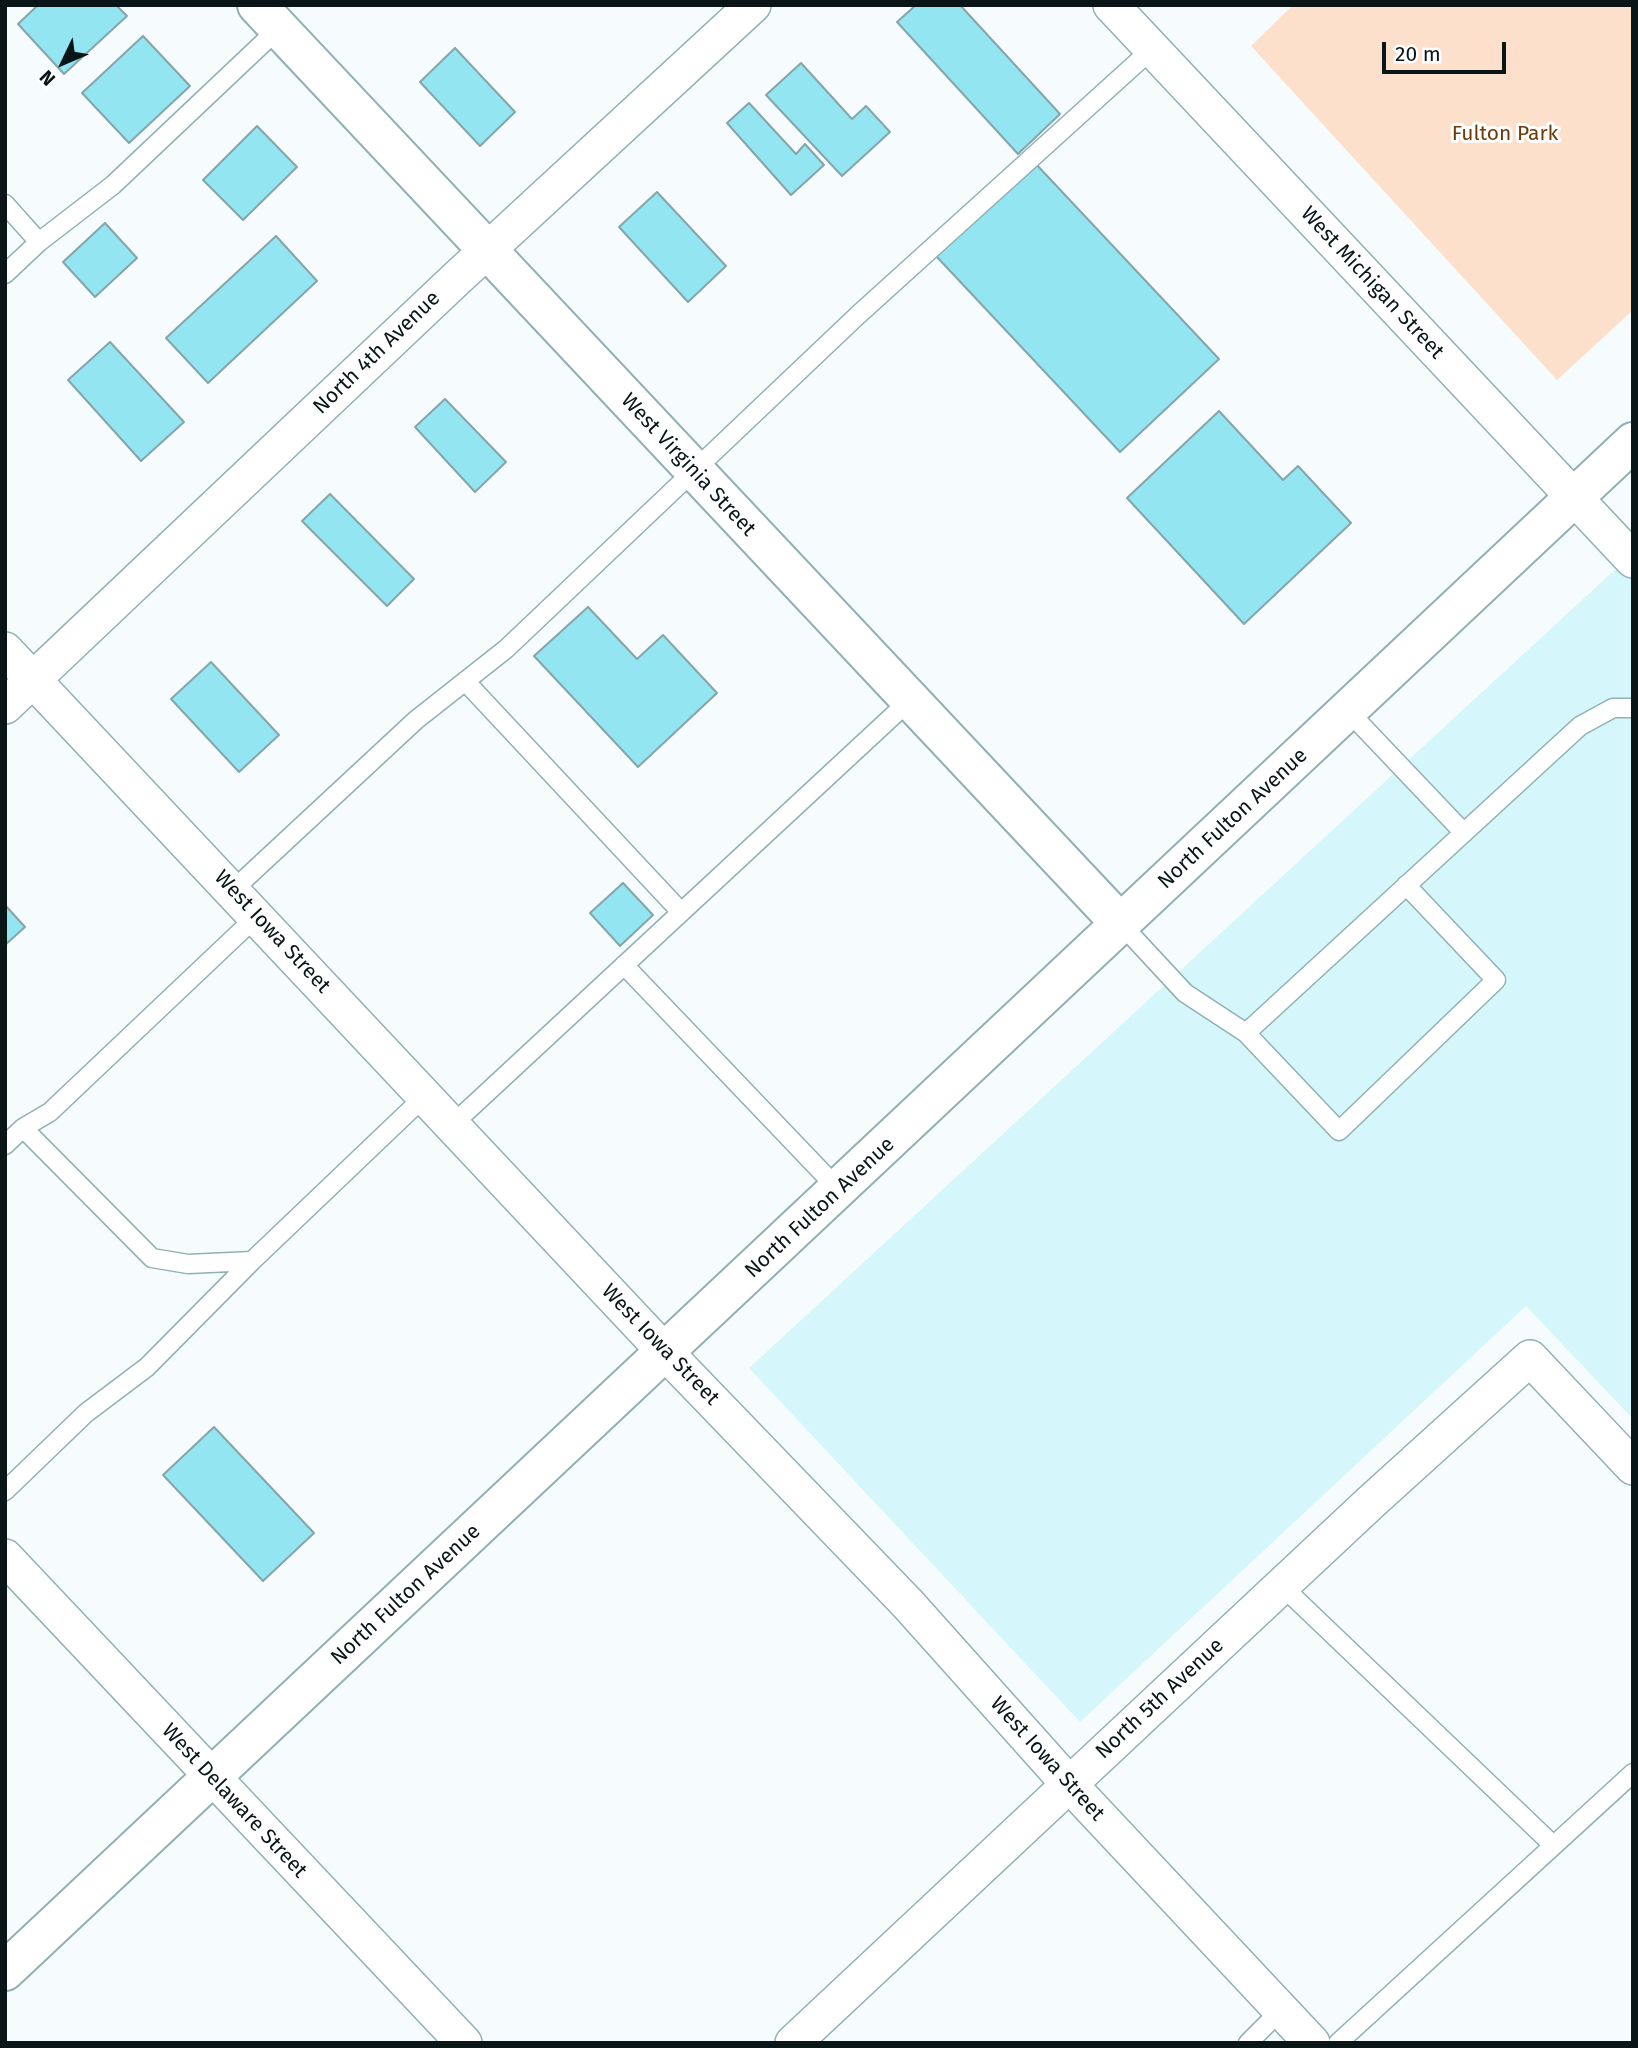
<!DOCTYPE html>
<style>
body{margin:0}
#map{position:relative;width:1638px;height:2048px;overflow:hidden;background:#f6fcfd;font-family:"Fira Sans",sans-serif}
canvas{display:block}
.frame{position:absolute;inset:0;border:7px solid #091517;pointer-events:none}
.north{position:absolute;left:28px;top:28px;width:70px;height:70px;-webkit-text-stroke:5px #fff;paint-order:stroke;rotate:226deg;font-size:19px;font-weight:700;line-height:28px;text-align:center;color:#091517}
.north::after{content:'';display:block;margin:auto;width:24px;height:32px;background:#091517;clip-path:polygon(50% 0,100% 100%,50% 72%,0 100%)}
.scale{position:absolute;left:1382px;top:42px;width:124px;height:32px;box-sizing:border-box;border:4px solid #091517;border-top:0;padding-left:9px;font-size:21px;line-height:24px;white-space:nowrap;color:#091517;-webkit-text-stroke:5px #fff;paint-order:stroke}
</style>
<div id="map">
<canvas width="1638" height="2048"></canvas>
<div class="frame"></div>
<div class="north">N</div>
<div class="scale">20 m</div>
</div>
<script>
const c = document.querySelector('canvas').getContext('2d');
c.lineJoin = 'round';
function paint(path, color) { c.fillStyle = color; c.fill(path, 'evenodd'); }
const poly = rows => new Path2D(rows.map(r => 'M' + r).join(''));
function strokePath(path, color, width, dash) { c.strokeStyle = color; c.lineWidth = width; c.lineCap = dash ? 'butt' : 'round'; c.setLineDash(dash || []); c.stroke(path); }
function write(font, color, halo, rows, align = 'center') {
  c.font = font + ' "Fira Sans",sans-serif'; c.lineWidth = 6; c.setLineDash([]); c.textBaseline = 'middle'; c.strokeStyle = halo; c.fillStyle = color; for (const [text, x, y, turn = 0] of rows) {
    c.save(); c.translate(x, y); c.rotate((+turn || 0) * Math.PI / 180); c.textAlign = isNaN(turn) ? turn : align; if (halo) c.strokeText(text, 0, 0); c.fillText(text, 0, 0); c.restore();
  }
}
const built = poly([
 [1633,553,1633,1419,1526,1306,1080,1722,749,1368]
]);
const green = poly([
 [1293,5,1633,5,1633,310,1557,380,1251,46]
]);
const building = poly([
 [38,5,116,5,127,16,64,74,18,24,38,5],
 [916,5,960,5,1060,114,1018,154,897,22,916,5],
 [143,36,190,86,129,143,82,93,143,36],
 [455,48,515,112,480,146,420,82,455,48],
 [801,63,852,119,866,106,890,132,842,176,766,95,801,63],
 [749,103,796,154,805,144,824,165,791,195,727,123,749,103],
 [257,126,297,167,243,220,203,180,257,126],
 [1035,163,1219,359,1120,452,936,256,1035,163],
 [657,192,726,266,688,302,619,227,657,192],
 [105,223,137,258,95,297,63,262,105,223],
 [276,236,317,281,208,383,166,338,276,236],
 [110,342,184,422,141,461,68,380,110,342],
 [445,399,506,462,475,492,415,427,445,399],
 [1219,411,1283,480,1298,466,1351,523,1244,624,1127,498,1219,411],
 [330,494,414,579,387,606,302,521,330,494],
 [588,607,637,659,663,635,717,693,638,767,534,656,588,607],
 [211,662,279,735,239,772,171,699,211,662],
 [623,883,653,915,620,946,590,913,623,883],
 [5,905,25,927,5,945,5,905],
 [214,1427,314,1533,263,1581,163,1475,214,1427]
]);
const service = poly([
 [5,204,39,242],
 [5,274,39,242,113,185,278,29],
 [465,681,681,912],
 [1348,711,1464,833],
 [233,890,416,720,506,649,858,315,1152,49],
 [1121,924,1185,993,1246,1033,1580,726,1613,708,1633,708],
 [624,965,839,1190],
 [1246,1033,1339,1131,1496,980,1406,885],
 [452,1125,910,700],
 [23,1128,152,1258,188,1264,252,1261,425,1096],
 [5,1145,23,1128,50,1112,257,916],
 [5,1491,86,1413,147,1367,252,1261],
 [1282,1586,1553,1845],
 [1248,2043,1281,2010],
 [1338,2043,1633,1773]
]);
const minor = poly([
 [1111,5,1633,560],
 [5,650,666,1353,908,1604,1069,1784,1312,2043],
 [5,706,455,280,753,5],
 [5,1557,464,2043],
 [793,2043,1371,1502,1530,1358,1633,1467]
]);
const tertiary = poly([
 [257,5,1121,924]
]);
const primary = poly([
 [5,1971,1633,442]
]);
const parkNames = [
 ["Fulton Park",1505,134]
];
const streetNames = [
 ["West Michigan Street",1372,283,47],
 ["North 4th Avenue",377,353,-44],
 ["West Virginia Street",688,465,47],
 ["North Fulton Avenue",1233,819,-43],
 ["West Iowa Street",272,932,47],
 ["North Fulton Avenue",820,1208,-43],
 ["West Iowa Street",660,1345,46],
 ["North Fulton Avenue",406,1595,-43],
 ["North 5th Avenue",1160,1699,-43],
 ["West Iowa Street",1047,1759,48],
 ["West Delaware Street",234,1801,47]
];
paint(built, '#d5f7fc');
paint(green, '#fce0cb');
paint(building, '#92e5f1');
strokePath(building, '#85a5aa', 2);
strokePath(service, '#90b0b4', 21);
strokePath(minor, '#90b0b4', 38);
strokePath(tertiary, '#90b0b4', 42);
strokePath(primary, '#90b0b4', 42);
strokePath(service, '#fff', 18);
strokePath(minor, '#fff', 35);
strokePath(tertiary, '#fff', 38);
strokePath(primary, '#fff', 38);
write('21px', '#6d3c09', '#fff', parkNames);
write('21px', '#091517', '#fff', streetNames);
</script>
